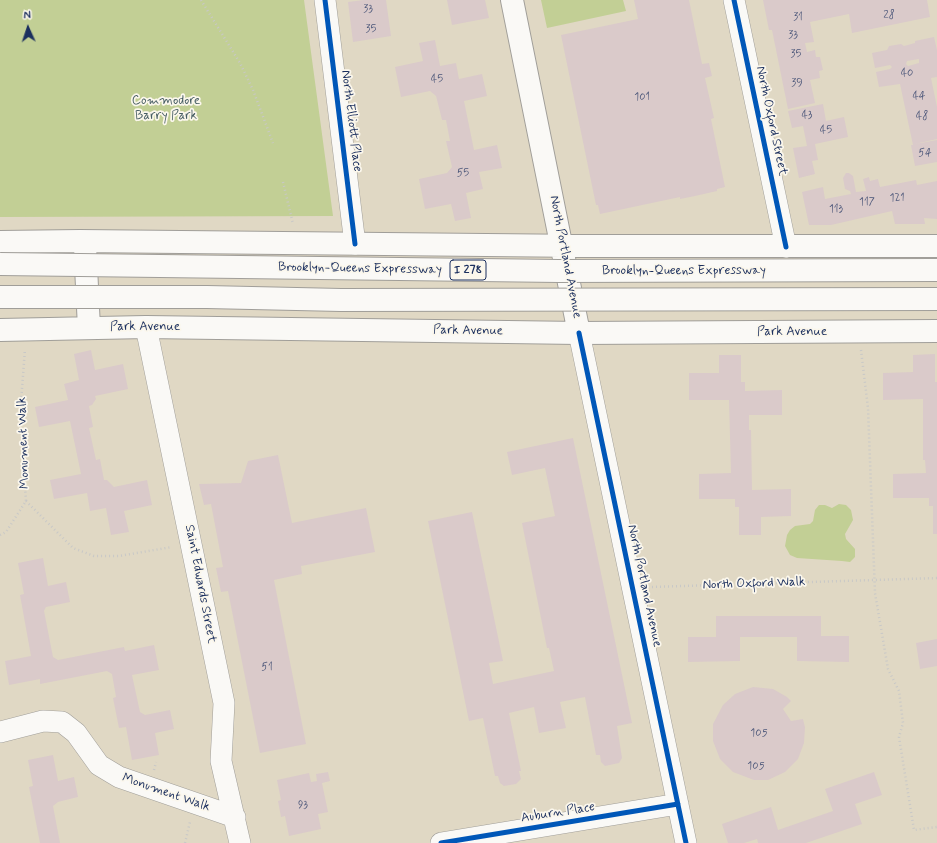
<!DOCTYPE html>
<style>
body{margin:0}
#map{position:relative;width:937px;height:843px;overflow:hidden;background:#e0d8c4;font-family:Mynerve,sans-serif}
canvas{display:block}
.north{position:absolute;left:8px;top:8px;width:40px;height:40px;-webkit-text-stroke:3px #fbf7ec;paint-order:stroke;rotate:357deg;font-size:11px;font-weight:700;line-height:16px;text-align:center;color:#1b2f5e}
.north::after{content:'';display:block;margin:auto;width:14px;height:18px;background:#1b2f5e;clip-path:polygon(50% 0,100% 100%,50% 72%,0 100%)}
</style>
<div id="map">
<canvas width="937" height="843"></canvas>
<div class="north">N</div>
</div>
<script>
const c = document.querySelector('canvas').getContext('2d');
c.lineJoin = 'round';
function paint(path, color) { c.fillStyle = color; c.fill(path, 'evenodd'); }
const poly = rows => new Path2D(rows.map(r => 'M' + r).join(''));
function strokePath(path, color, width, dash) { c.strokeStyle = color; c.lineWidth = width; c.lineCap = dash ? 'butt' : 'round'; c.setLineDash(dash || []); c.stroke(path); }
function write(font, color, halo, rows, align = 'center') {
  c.font = font + ' Mynerve,sans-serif'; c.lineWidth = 3.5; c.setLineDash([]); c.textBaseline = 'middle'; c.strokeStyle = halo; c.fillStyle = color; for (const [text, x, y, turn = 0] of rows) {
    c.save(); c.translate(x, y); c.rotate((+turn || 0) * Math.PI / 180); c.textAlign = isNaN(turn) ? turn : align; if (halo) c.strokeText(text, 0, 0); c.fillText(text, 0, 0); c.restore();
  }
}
const green = poly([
 [0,0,304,0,333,216,0,217],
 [541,0,623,0,626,11,547,28],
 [839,504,846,505,851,510,853,520,845,534,846,539,855,549,855,557,850,562,842,561,797,558,790,555,785,546,787,535,790,530,795,526,810,524,813,521,815,510,819,505,825,505,832,508]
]);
const building = poly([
 [364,0,386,0,391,36,353,42,348,2],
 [447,0,485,0,489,18,452,25],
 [634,0,689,0,702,64,709,63,712,76,705,78,714,118,711,119,725,187,717,189,717,191,695,196,680,199,680,197,600,214,598,205,596,205,561,35,638,19],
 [763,0,927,0,930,17,852,33,849,14,810,22,814,42,805,43,807,52,815,50,816,57,820,57,823,70,819,71,820,78,810,80,815,103,788,109,772,30,769,30],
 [934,37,937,50,937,77,931,78,937,107,937,139,915,144,937,140,937,162,915,166,911,145,913,145,900,84,879,87,876,72,890,69,892,67,890,65,875,68,872,53,887,50,889,46,901,44,904,46,915,43,915,41],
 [919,59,919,63,908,66,906,64,907,61],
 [435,40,440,66,456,63,459,79,482,74,487,96,464,101,474,150,497,145,502,168,479,172,483,189,466,193,471,218,455,221,451,204,425,209,419,179,447,173,452,167,446,141,450,141,446,120,442,120,436,96,430,91,401,97,395,67,423,61,419,43],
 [823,104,826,121,844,117,848,137,815,144,818,160,812,161,815,174,799,178,793,148,807,146,803,126,792,128,788,111],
 [846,173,849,173,853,176,856,192,866,191,863,179,869,177,870,181,878,179,880,187,916,180,917,185,937,181,937,219,924,218,925,224,895,224,892,211,831,225,809,225,802,192,823,187,825,199,851,194,850,191,845,189,843,178],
 [91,350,95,370,123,364,128,389,95,396,96,399,92,405,89,406,93,427,89,428,96,460,100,459,104,480,107,480,114,487,147,480,152,505,124,511,129,532,111,535,106,508,90,511,87,493,54,499,50,480,81,474,70,421,39,427,35,407,68,400,64,384,79,380,74,354],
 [935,354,935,382,937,382,937,534,933,534,933,506,929,506,929,498,893,498,893,474,926,473,925,460,923,460,923,399,883,400,883,373,913,372,913,355],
 [719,355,741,355,741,382,745,382,745,391,782,390,782,415,749,415,749,430,751,430,752,490,791,489,791,516,761,517,761,535,739,535,739,507,735,507,735,499,699,499,699,474,731,473,729,400,689,400,689,373,719,373],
 [573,438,632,723,617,726,622,758,619,763,605,766,601,762,600,755,596,755,585,697,560,702,566,728,539,733,534,707,509,713,521,771,519,771,521,779,516,784,504,786,500,783,498,776,495,776,483,718,469,721,428,521,472,512,503,661,489,663,493,684,554,671,549,648,547,648,522,523,555,516,545,468,512,475,507,452],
 [278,455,292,523,366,508,375,552,301,566,302,574,274,580,306,744,260,753,228,591,221,592,216,568,223,567,211,504,204,505,199,484,241,483,248,461],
 [43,558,48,586,66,582,70,602,46,607,44,611,53,657,58,660,124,647,125,651,154,645,159,670,132,675,140,712,145,715,170,710,174,729,155,733,159,755,132,760,126,727,119,728,113,698,116,697,112,674,107,671,40,684,40,679,9,685,5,661,31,656,20,595,24,594,18,563],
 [716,616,821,616,821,636,849,636,849,662,797,661,797,637,740,637,740,661,688,662,688,637,716,637],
 [937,639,937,666,920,669,916,643],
 [753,687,773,689,787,697,791,701,783,709,791,721,803,719,805,727,804,743,798,759,785,772,768,780,754,780,733,772,720,759,713,741,713,724,723,705,735,694],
 [53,755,58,781,74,777,78,797,58,802,53,806,60,843,40,843,29,787,33,786,28,760],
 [328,772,330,781,322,783,328,812,318,814,321,829,289,836,285,816,281,817,278,801,281,800,277,780,309,773,311,782,317,781,316,774],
 [874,772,882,795,855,804,862,824,806,843,758,843,757,839,744,843,728,843,722,824,771,807,778,830,833,811,825,789]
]);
const path = poly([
 [201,0,240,63,253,90,273,143],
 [283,182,293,224],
 [861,350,868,408,875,593,888,669,899,691,903,723,899,737,914,830,937,827],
 [26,501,73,548,94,556,119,556,172,547],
 [0,535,6,532,26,501,20,415,25,349],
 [652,587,937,578],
 [154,770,156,762],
 [185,843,190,822]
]);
const minor = poly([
 [325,0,355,244],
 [734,0,786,247],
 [146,327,224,703,221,761,240,843],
 [579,333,686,843],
 [0,732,43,721,62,722,76,733,99,765,119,777,235,817],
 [441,843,678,804]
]);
const major = poly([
 [512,0,579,333],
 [0,242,80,241,587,246,937,246],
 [85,246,89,328],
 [0,330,146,327,579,333,937,331]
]);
const highwayBridge = poly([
 [0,264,559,271,937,270],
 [0,297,207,297,341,300,937,299]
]);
const cycleway = poly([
 [325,0,355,244],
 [734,0,786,247],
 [579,333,686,843],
 [441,843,678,804]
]);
const numberNames = [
 ["33",368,10],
 ["28",889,16],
 ["31",798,18],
 ["35",371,30],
 ["33",793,36],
 ["35",796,55],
 ["40",907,74],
 ["45",437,80],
 ["39",797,84],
 ["44",919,97],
 ["101",642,98],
 ["43",807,116],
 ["48",922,117],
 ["45",826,131],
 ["54",925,154],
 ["55",463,174],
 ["121",897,199],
 ["117",867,203],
 ["113",836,210],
 ["51",267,668],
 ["105",759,734],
 ["105",756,767],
 ["93",303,806]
];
const shields = [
 [468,270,36]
];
const shieldNames = [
 ["I 278",468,270]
];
const parkNames = [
 ["Commodore",166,101],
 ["Barry Park",166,116]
];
const streetNames = [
 ["North Elliott Place",351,121,83],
 ["North Oxford Street",771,121,78],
 ["North Portland Avenue",565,257,79],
 ["Brooklyn-Queens Expressway",360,269,1],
 ["Brooklyn-Queens Expressway",684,271],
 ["Park Avenue",145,327],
 ["Park Avenue",468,331,1],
 ["Park Avenue",792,332],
 ["Monument Walk",24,443,-92],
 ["Saint Edwards Street",200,584,79],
 ["North Oxford Walk",754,584,-2],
 ["North Portland Avenue",644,586,78],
 ["Monument Walk",166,793,19],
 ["Auburn Place",558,813,-9]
];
paint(green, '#c2cf95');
paint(building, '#dacaca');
strokePath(minor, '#a09e99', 22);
strokePath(major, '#a09e99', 24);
strokePath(path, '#c8c8c7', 2.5, [1, 3]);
strokePath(minor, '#faf9f6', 21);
strokePath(major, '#faf9f6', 22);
strokePath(highwayBridge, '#a09e99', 24, []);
strokePath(highwayBridge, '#faf9f6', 22);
strokePath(cycleway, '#0057b8', 5);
write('11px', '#4b5679', null, numberNames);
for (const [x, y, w] of shields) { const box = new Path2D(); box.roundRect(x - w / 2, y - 10, w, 20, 3); c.fillStyle = '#fbf7ec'; c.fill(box); strokePath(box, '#1b2f5e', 1); }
write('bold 12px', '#1b2f5e', null, shieldNames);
write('13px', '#465d63', '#fbf7ec', parkNames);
write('13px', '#1b2f5e', '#fbf7ec', streetNames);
</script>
